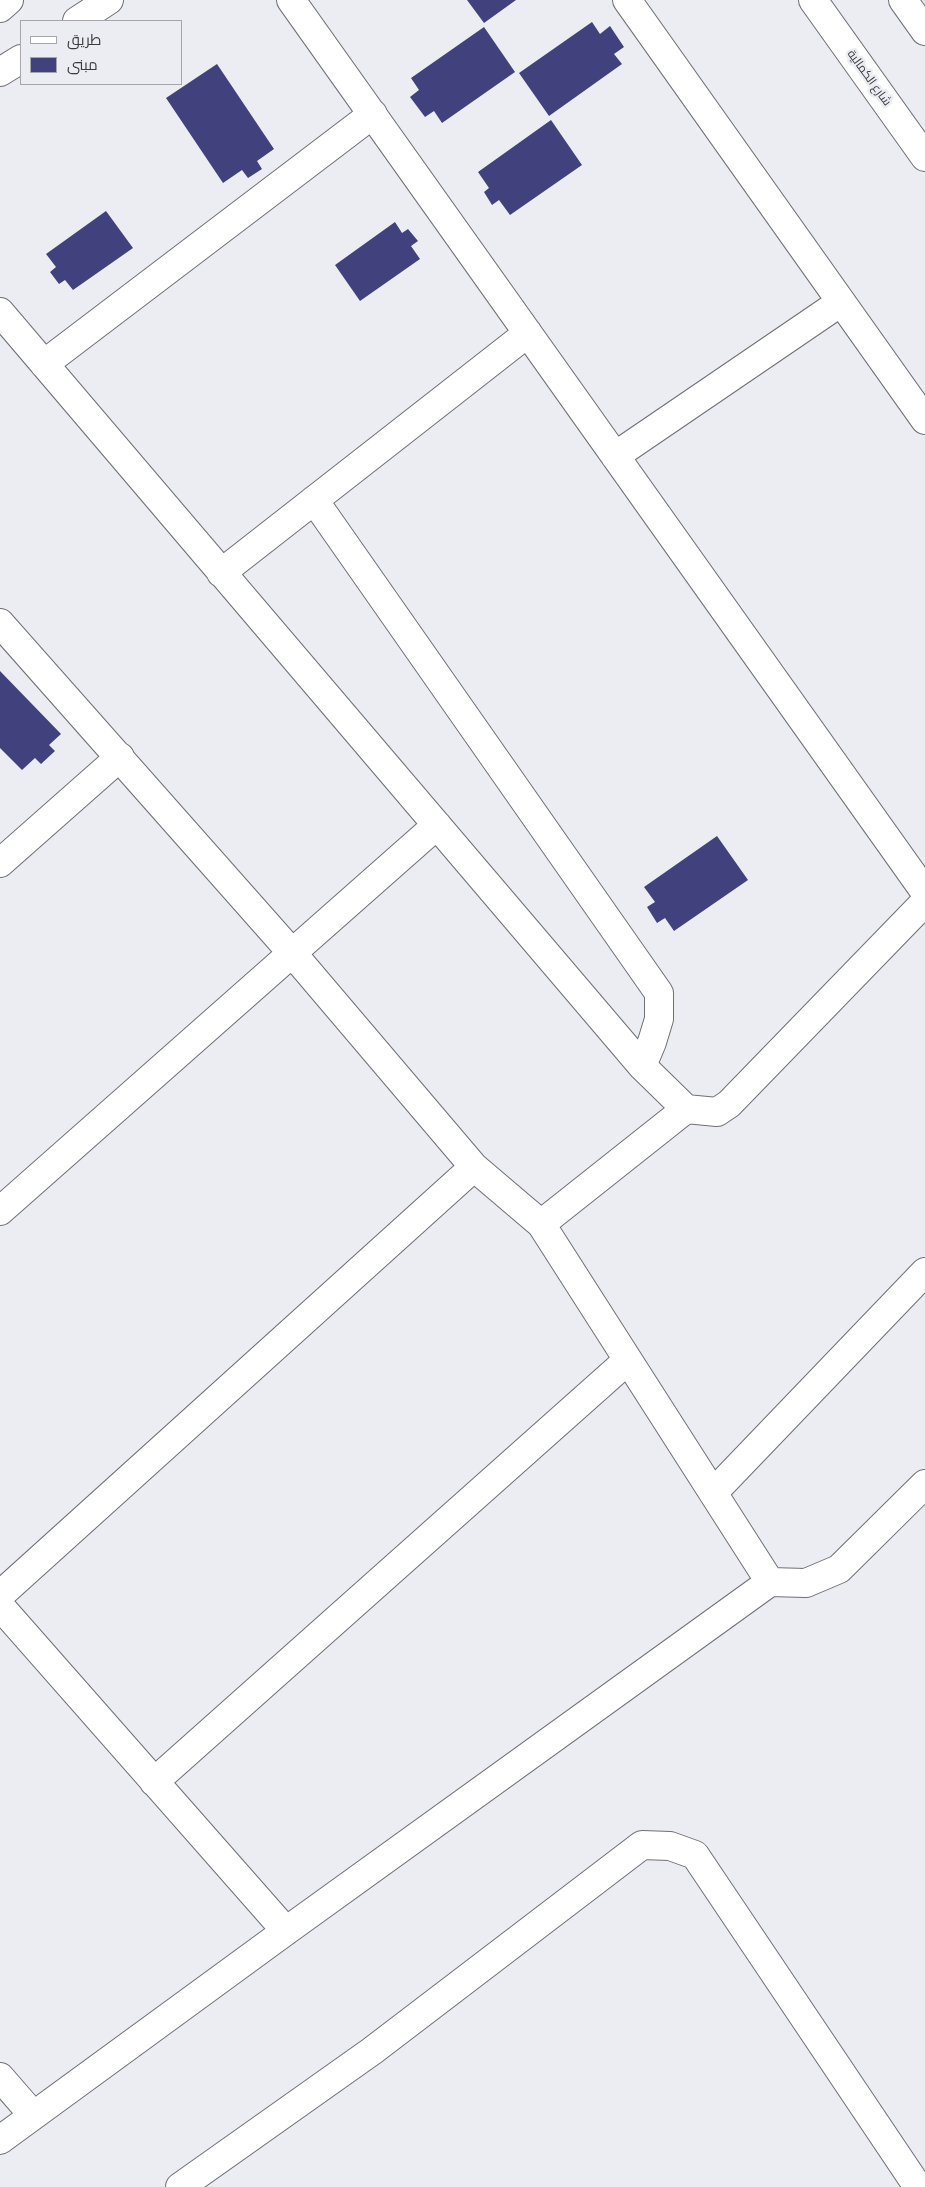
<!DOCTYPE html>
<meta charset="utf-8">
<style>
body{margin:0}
#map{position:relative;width:925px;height:2187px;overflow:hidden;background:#ecedf2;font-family:Manrope,Cairo,sans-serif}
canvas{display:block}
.legend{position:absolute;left:20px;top:20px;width:162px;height:65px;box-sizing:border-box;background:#ecedf2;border:1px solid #a5a6aa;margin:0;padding:6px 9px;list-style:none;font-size:15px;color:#3b3b3d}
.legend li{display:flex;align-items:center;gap:10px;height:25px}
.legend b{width:25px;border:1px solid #a5a6aa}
</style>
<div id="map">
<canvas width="925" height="2187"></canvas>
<ul class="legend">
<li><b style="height:6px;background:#fff"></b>طريق</li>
<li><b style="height:14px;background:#41417e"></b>مبنى</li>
</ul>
</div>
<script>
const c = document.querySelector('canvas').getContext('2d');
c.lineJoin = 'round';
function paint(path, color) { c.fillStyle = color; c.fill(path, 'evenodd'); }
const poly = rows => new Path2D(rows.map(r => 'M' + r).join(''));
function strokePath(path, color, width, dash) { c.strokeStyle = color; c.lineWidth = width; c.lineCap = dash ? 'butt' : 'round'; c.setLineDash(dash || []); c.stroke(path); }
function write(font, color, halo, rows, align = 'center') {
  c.font = font + ' Manrope,Cairo,sans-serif'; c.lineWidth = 5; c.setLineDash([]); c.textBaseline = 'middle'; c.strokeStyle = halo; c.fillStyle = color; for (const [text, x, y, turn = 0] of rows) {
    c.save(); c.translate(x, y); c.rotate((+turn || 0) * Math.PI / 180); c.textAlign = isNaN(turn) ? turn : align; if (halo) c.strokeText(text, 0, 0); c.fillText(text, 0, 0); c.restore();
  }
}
const building = poly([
 [467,0,516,0,484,23],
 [592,22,600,34,610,26,624,47,614,54,622,64,549,116,519,73],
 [484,27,515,72,442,123,434,111,425,117,410,97,419,90,411,78],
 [217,64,274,149,257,161,262,169,248,178,242,170,223,183,166,98],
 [551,120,582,165,510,215,499,200,492,205,484,192,489,188,478,172],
 [106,211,133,248,73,290,65,280,59,284,50,272,56,267,46,254],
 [395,222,402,233,408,229,418,241,411,246,420,259,360,301,335,265],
 [0,671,61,734,49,745,55,751,41,764,35,758,22,770,0,748],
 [717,836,748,880,674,931,665,918,657,923,647,907,655,902,644,887]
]);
const minor = poly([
 [291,0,925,892],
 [627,0,925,420],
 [0,8,9,0],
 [77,21,109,0],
 [0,72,21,59],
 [0,312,642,1066,686,1109],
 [44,364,373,114],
 [615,456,841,302],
 [314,500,659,993,659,1019,652,1042,642,1066],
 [221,573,528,333],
 [0,623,293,954,474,1167,541,1224,770,1582],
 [0,863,120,757],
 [0,1211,437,825],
 [541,1224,686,1109,717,1112,729,1104,925,902],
 [713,1493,925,1272],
 [0,1595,474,1167],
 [0,1606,286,1931],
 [154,1782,628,1360],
 [0,2077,33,2115],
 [0,2140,286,1931,770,1582,806,1583,839,1569,925,1484],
 [180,2187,372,2051,642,1845,670,1846,695,1855,918,2187]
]);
const major = poly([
 [813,0,925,157],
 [903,0,925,31]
]);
const streetNames = [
 ["شارع الكمالية",869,78,54]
];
paint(building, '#41417e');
strokePath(minor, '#6f7075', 30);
strokePath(major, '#6f7075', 30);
strokePath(minor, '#fff', 28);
strokePath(major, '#fff', 28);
write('12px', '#3b3b3d', '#ecedf2', streetNames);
</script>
